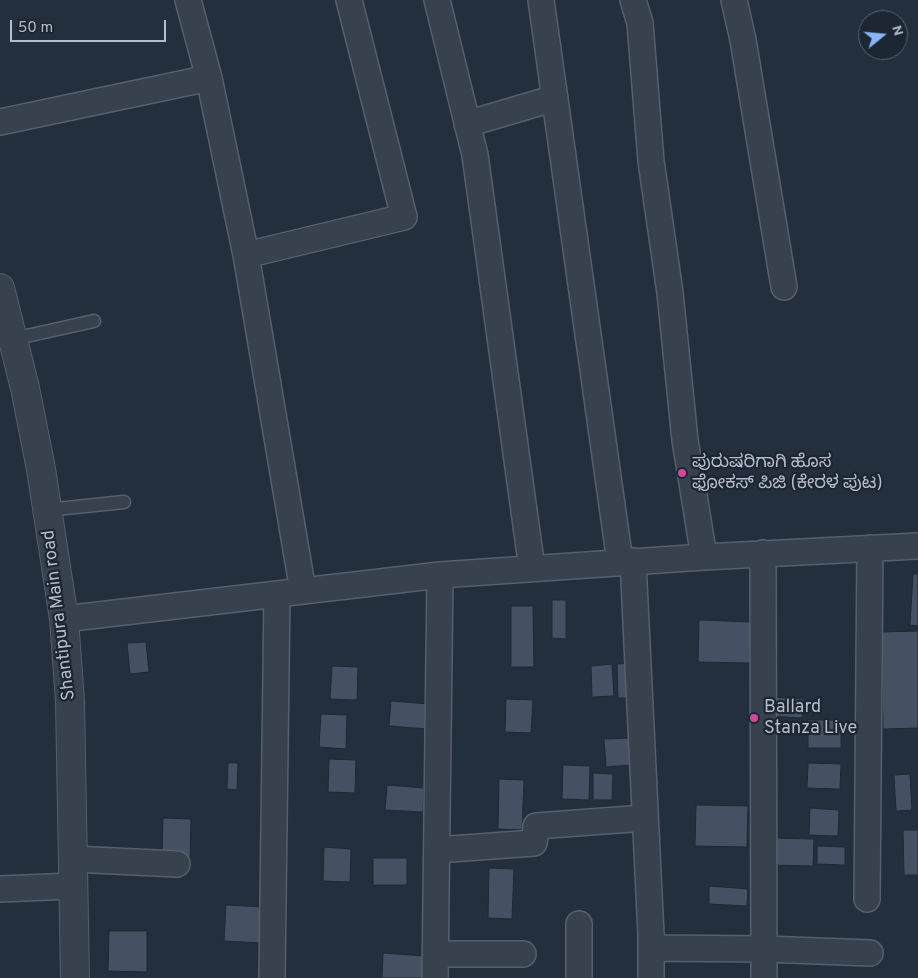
<!DOCTYPE html>
<meta charset="utf-8">
<style>
body{margin:0}
#map{position:relative;width:918px;height:978px;overflow:hidden;background:#242f3e;font-family:Overpass,sans-serif}
canvas{display:block}
.north{position:absolute;left:858px;top:10px;width:50px;height:50px;box-sizing:border-box;background:#1d2633;border:1px solid #59626f;border-radius:50%;rotate:73deg;font-size:14px;font-weight:700;line-height:20px;text-align:center;color:#b4bcc9}
.north::after{content:'';display:block;margin:auto;width:18px;height:22px;background:#8ab4f8;clip-path:polygon(50% 0,100% 100%,50% 72%,0 100%)}
.scale{position:absolute;left:10px;top:20px;width:156px;height:22px;box-sizing:border-box;border:2px solid #b4bcc9;border-top:0;padding-left:6px;font-size:15px;line-height:18px;white-space:nowrap;color:#b4bcc9;-webkit-text-stroke:4px #1d2633;paint-order:stroke}
</style>
<div id="map">
<canvas width="918" height="978"></canvas>
<div class="north">N</div>
<div class="scale">50 m</div>
</div>
<script>
const c = document.querySelector('canvas').getContext('2d');
c.lineJoin = 'round';
function paint(path, color) { c.fillStyle = color; c.fill(path, 'evenodd'); }
const poly = rows => new Path2D(rows.map(r => 'M' + r).join(''));
function strokePath(path, color, width, dash) { c.strokeStyle = color; c.lineWidth = width; c.lineCap = dash ? 'butt' : 'round'; c.setLineDash(dash || []); c.stroke(path); }
function write(font, color, halo, rows, align = 'center') {
  c.font = font + ' Overpass,"Noto Sans Kannada",sans-serif'; c.lineWidth = 4.5; c.setLineDash([]); c.textBaseline = 'middle'; c.strokeStyle = halo; c.fillStyle = color; for (const [text, x, y, turn = 0] of rows) {
    c.save(); c.translate(x, y); c.rotate((+turn || 0) * Math.PI / 180); c.textAlign = isNaN(turn) ? turn : align; if (halo) c.strokeText(text, 0, 0); c.fillText(text, 0, 0); c.restore();
  }
}
const building = poly([
 [913,574,918,574,918,626,910,625,913,574],
 [552,600,566,600,566,639,552,638,552,600],
 [511,606,533,606,534,667,511,667,511,606],
 [699,620,751,622,750,663,698,662,699,620],
 [918,631,918,728,883,729,881,632,918,631],
 [146,642,149,672,130,674,127,643,146,642],
 [632,663,633,698,618,698,617,664,632,663],
 [612,664,614,696,592,697,591,666,612,664],
 [332,666,358,667,357,700,330,699,332,666],
 [772,697,804,699,802,718,770,716,772,697],
 [506,699,533,700,531,733,505,732,506,699],
 [391,701,429,704,427,729,389,726,391,701],
 [321,714,347,715,346,749,319,747,321,714],
 [808,720,841,720,841,748,808,748,808,720],
 [630,738,632,765,606,767,604,739,630,738],
 [329,759,356,760,355,793,328,792,329,759],
 [228,763,238,763,237,790,227,789,228,763],
 [808,763,841,764,840,789,807,788,808,763],
 [563,765,590,766,589,800,562,799,563,765],
 [593,773,613,774,612,800,593,800,593,773],
 [910,774,912,810,896,811,894,775,910,774],
 [499,779,524,780,522,830,498,829,499,779],
 [387,785,424,788,423,812,385,810,387,785],
 [696,805,748,806,747,847,695,846,696,805],
 [810,808,839,810,838,836,809,835,810,808],
 [163,818,191,819,190,858,162,857,163,818],
 [903,830,918,830,918,875,904,875,903,830],
 [771,838,814,839,813,866,770,865,771,838],
 [817,846,845,847,845,865,817,864,817,846],
 [324,847,351,849,350,882,323,881,324,847],
 [373,858,407,858,407,885,373,885,373,858],
 [489,868,514,869,512,919,488,918,489,868],
 [709,886,748,889,747,906,709,904,709,886],
 [226,905,264,907,262,943,224,941,226,905],
 [109,931,147,931,147,972,108,971,109,931],
 [383,953,424,956,423,978,382,978,383,953]
]);
const service = poly([
 [13,339,94,321],
 [47,510,124,502]
]);
const minor = poly([
 [188,0,209,78],
 [437,0,475,155,532,569],
 [541,0,620,562],
 [633,0,640,23,651,161,670,293,685,440,704,557],
 [734,0,743,40,784,287],
 [0,122,209,78,246,255,303,591],
 [467,124,555,98],
 [246,255,404,217,349,0],
 [763,553,764,978],
 [633,561,651,935,651,978],
 [64,619,440,575,704,557,918,546],
 [437,850,534,843,536,826,645,818],
 [72,859,177,864],
 [0,889,73,886],
 [867,899,870,548],
 [651,948,765,949,870,953],
 [436,954,523,954],
 [272,978,277,594],
 [435,978,440,575],
 [579,978,579,924]
]);
const tertiary = poly([
 [0,288,25,388,41,469,64,619,70,701,75,978]
]);
const markers = [
 [682,473,5,"#d1479c"],
 [754,718,5,"#d1479c"]
];
const poiNames = [
 ["ಪುರುಷರಿಗಾಗಿ ಹೊಸ",692,463],
 ["ಫೋಕಸ್ ಪಿಜಿ (ಕೇರಳ ಪುಟ)",692,484],
 ["Ballard",764,708],
 ["Stanza Live",764,729]
];
const streetNames = [
 ["Shantipura Main road",60,615,-97]
];
paint(building, '#455162');
strokePath(building, '#1f2835', 1);
strokePath(service, '#565f6c', 15);
strokePath(minor, '#565f6c', 28);
strokePath(tertiary, '#565f6c', 30);
strokePath(service, '#38414e', 12);
strokePath(minor, '#38414e', 25);
strokePath(tertiary, '#38414e', 28);
for (const [x, y, r, color] of markers) { const dot = new Path2D(); dot.arc(x, y, r, 0, 2 * Math.PI); c.fillStyle = color; c.fill(dot); strokePath(dot, '#1d2633', 2); }
write('18px', '#b4bcc9', '#1d2633', poiNames, 'left');
write('18px', '#b4bcc9', '#1d2633', streetNames);
</script>
